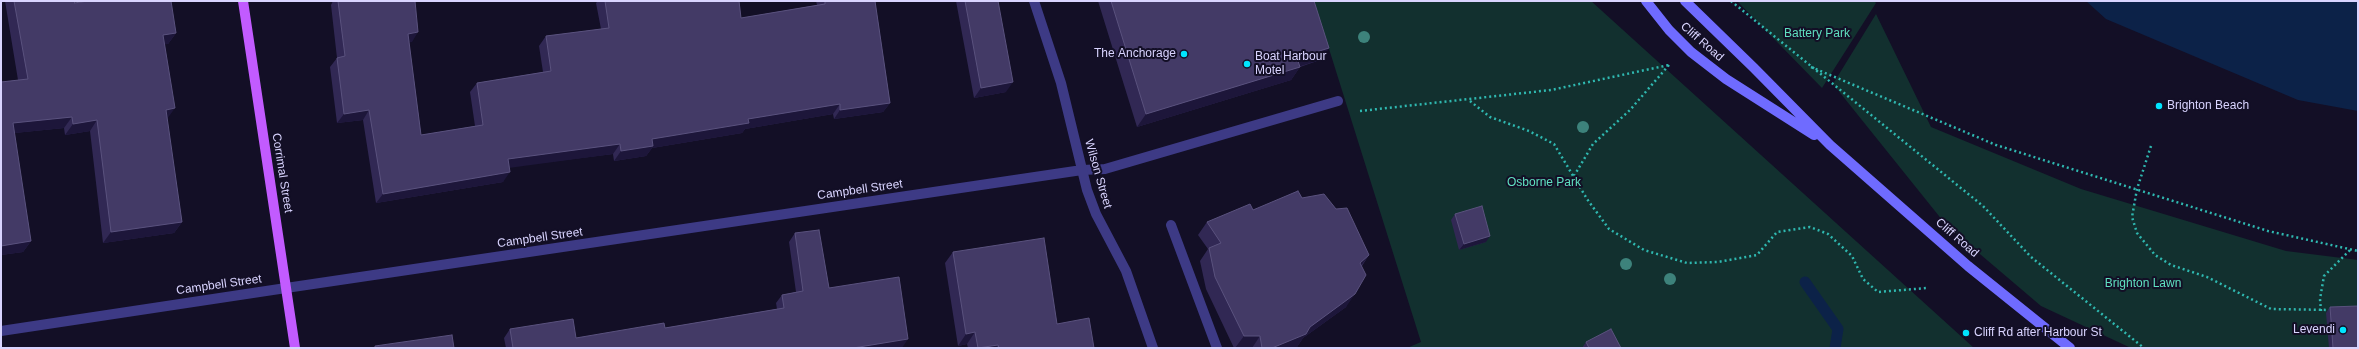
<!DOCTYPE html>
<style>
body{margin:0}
#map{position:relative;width:2359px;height:349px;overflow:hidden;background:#130f26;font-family:Arial,sans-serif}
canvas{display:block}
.frame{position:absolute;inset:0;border:2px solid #d9d4ff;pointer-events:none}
</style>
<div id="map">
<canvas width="2359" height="349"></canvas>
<div class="frame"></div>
</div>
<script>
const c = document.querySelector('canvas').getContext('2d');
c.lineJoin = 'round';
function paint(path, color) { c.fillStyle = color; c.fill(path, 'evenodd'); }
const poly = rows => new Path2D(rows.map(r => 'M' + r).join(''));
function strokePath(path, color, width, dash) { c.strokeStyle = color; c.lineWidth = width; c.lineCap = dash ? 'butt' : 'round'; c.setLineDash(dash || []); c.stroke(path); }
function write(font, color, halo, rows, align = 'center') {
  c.font = font + ' Arial,sans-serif'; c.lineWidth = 4; c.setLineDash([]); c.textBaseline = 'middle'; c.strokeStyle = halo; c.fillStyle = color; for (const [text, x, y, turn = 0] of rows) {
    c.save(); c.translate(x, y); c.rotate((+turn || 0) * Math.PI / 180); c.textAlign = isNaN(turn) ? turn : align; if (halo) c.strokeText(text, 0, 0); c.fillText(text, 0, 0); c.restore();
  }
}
const green = poly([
 [1314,1,1591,1,1974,348,1407,348,1421,342],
 [1737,1,1874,1,1876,3,1822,88],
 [1876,14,1931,127,2081,189,2286,251,2358,260,2358,348,2131,348,2041,306,1947,226,1833,84]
]);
const water = poly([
 [2086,1,2358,1,2358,111,2298,100,2106,19]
]);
const stream = poly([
 [1805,282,1838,329,1835,348]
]);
const path = poly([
 [1731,1,1983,206,2031,257,2144,348],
 [1811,67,1996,145,2268,231,2358,251],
 [1470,101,1490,117,1529,131,1554,144,1587,199,1609,229,1644,250,1687,263,1718,262,1757,255,1777,232,1810,227,1828,234,1852,256,1863,279,1878,292,1927,288],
 [1360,111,1551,90,1669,65],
 [2151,146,2137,189,2132,217,2137,233,2155,255,2171,265,2207,277,2271,309,2332,310],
 [1574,176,1593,144,1630,110,1669,65],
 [2321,311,2320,299,2324,276,2351,249]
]);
const service = poly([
 [1082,170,1105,169,1338,101],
 [1171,225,1217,348]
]);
const minor = poly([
 [1034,1,1061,83,1087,190,1096,214,1126,271,1153,348],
 [286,288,1082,170]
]);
const tertiary = poly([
 [1,331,286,288]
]);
const secondary = poly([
 [1646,1,1669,30,1691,52,1726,79,1814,135],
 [1685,1,1754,68,1830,145,1968,266,2070,348]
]);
const primary = poly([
 [243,1,295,348]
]);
const trees = [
 [1364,37],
 [1583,127],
 [1626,264],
 [1670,279]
];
const wall = poly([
 [5,1,76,1,74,3,176,33,168,44,165,44,167,119,182,222,174,233,103,243,90,131,65,135,64,128,14,133,31,241,23,252,1,255,1,82,18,80],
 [333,1,415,1,412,42,409,42,421,135,475,126,470,92,477,83,543,72,539,46,546,36,601,29,596,3,598,1,739,1,741,18,817,5,816,1,875,1,890,103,883,112,834,119,833,114,745,129,742,133,652,148,646,156,614,161,613,154,509,167,503,182,376,203,363,120,337,123,330,67,337,58,331,5],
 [956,1,998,1,1006,92,974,98],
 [1098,1,1314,1,1329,48,1320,60,1300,67,1291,80,1137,127],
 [1302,198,1369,255,1362,266,1346,307,1303,338,1297,347,1294,348,1234,348,1206,289,1200,261,1208,249,1198,235,1207,222,1253,210],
 [1455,214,1486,242,1459,250,1451,220],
 [795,233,829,288,902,348,506,348,504,338,510,329,576,338,665,328,777,309,776,303,782,295,796,292,789,242],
 [953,252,1057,324,1094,348,968,348,967,344,958,346,945,263],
 [2330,307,2358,348,2329,348,2326,313],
 [1586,342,1621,348,1582,348]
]);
const shadedWall = poly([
 [418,32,412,42,402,43,408,34],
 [176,33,168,44,156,46,163,35],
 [1329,48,1320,60,1288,70,1297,58],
 [1300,67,1291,80,1137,127,1146,114],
 [1013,82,1006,92,974,98,981,88],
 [890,103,883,112,834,119,840,110],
 [840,104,833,114,745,129,742,133,652,148,646,156,614,161,621,151,652,139,748,119],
 [175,108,167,119,166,110],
 [369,110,363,120,337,123,344,114],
 [72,117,64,128,5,134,13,123],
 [97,120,90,131,65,135,73,124],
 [620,144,613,154,501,169,508,159],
 [510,172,503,182,376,203,383,194],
 [182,222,174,233,103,243,111,232],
 [1490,236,1486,242,1459,250,1464,244],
 [31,241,23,252,1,255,1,246],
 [1369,255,1360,267,1360,263],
 [1355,294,1346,307,1303,338,1297,347,1294,348,1272,348,1310,327],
 [975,332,967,344,958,346,966,334],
 [1244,336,1260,336,1252,348,1235,348],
 [908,339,902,348,853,348],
 [998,345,996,348,979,348]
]);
const building = poly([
 [14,1,76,1,74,3,88,1,171,1,176,33,163,35,175,108,166,110,182,222,111,232,97,120,73,124,72,117,13,123,31,241,1,246,1,82,28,79,14,1],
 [338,1,415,1,418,32,408,34,421,135,483,125,477,83,551,71,546,36,609,28,605,1,739,1,741,18,825,4,825,1,875,1,890,103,840,110,840,104,748,119,749,123,652,139,653,146,621,151,620,144,508,159,510,172,383,194,369,110,344,114,337,58,345,56,338,1],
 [965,1,998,1,1013,82,981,88,965,1],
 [1111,1,1314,1,1329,48,1297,58,1300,67,1146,114,1111,1],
 [1298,191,1302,198,1324,194,1336,209,1347,208,1369,255,1360,263,1366,275,1355,294,1310,327,1306,334,1272,348,1262,348,1260,336,1244,336,1215,277,1209,248,1221,243,1207,222,1250,204,1253,210,1298,191],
 [1482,206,1490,236,1464,244,1455,214,1482,206],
 [819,230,829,288,899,277,908,339,853,348,513,348,510,329,573,319,576,338,664,323,665,328,784,308,782,295,803,291,795,233,819,230],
 [1044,238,1057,324,1089,318,1094,348,999,348,998,345,978,348,975,332,966,334,953,252,1044,238],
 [2358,306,2358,348,2333,348,2330,307,2358,306],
 [1611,329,1621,348,1589,348,1586,342,1611,329],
 [452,335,454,348,375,348,375,346,452,335]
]);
const markers = [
 [1184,54,4,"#00e5ff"],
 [1247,64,4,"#00e5ff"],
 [2159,106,4,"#00e5ff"],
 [2343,330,4,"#00e5ff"],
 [1966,333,4,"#00e5ff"]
];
const parkNames = [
 ["Battery Park",1817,34],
 ["Osborne Park",1544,183],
 ["Brighton Lawn",2143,284]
];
const streetNames = [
 ["Cliff Road",1702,42,41],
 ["Corrimal Street",282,173,81],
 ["Wilson Street",1098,174,74],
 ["Campbell Street",860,190,-8],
 ["Campbell Street",540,238,-8],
 ["Cliff Road",1957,238,41],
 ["Campbell Street",219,285,-8]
];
const poiNames = [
 ["The Anchorage",1176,54,"right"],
 ["Boat Harbour",1255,57],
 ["Motel",1255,71],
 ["Brighton Beach",2167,106],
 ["Levendi",2335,330,"right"],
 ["Cliff Rd after Harbour St",1974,333]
];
paint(green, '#12302f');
paint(water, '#0c2248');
strokePath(stream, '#0c2248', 11);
strokePath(path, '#2fb8b0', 2.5, [2, 3]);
strokePath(service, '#3d3a85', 10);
strokePath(minor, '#3d3a85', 10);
strokePath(tertiary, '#3d3a85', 10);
strokePath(secondary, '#6f6bff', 10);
strokePath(primary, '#c25bff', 10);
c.fillStyle = '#3d827b';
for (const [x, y] of trees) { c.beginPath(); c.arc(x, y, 6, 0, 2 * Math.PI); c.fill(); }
paint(wall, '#312854');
paint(shadedWall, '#1d163a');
paint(building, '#433a66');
strokePath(building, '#5a527e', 1);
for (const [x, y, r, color] of markers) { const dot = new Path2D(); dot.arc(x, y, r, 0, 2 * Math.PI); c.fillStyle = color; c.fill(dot); strokePath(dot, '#130f26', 1.5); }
write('12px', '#5fe0c0', '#130f26', parkNames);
write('12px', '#d9d4ff', '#130f26', streetNames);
write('12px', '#d9d4ff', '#130f26', poiNames, 'left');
</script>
